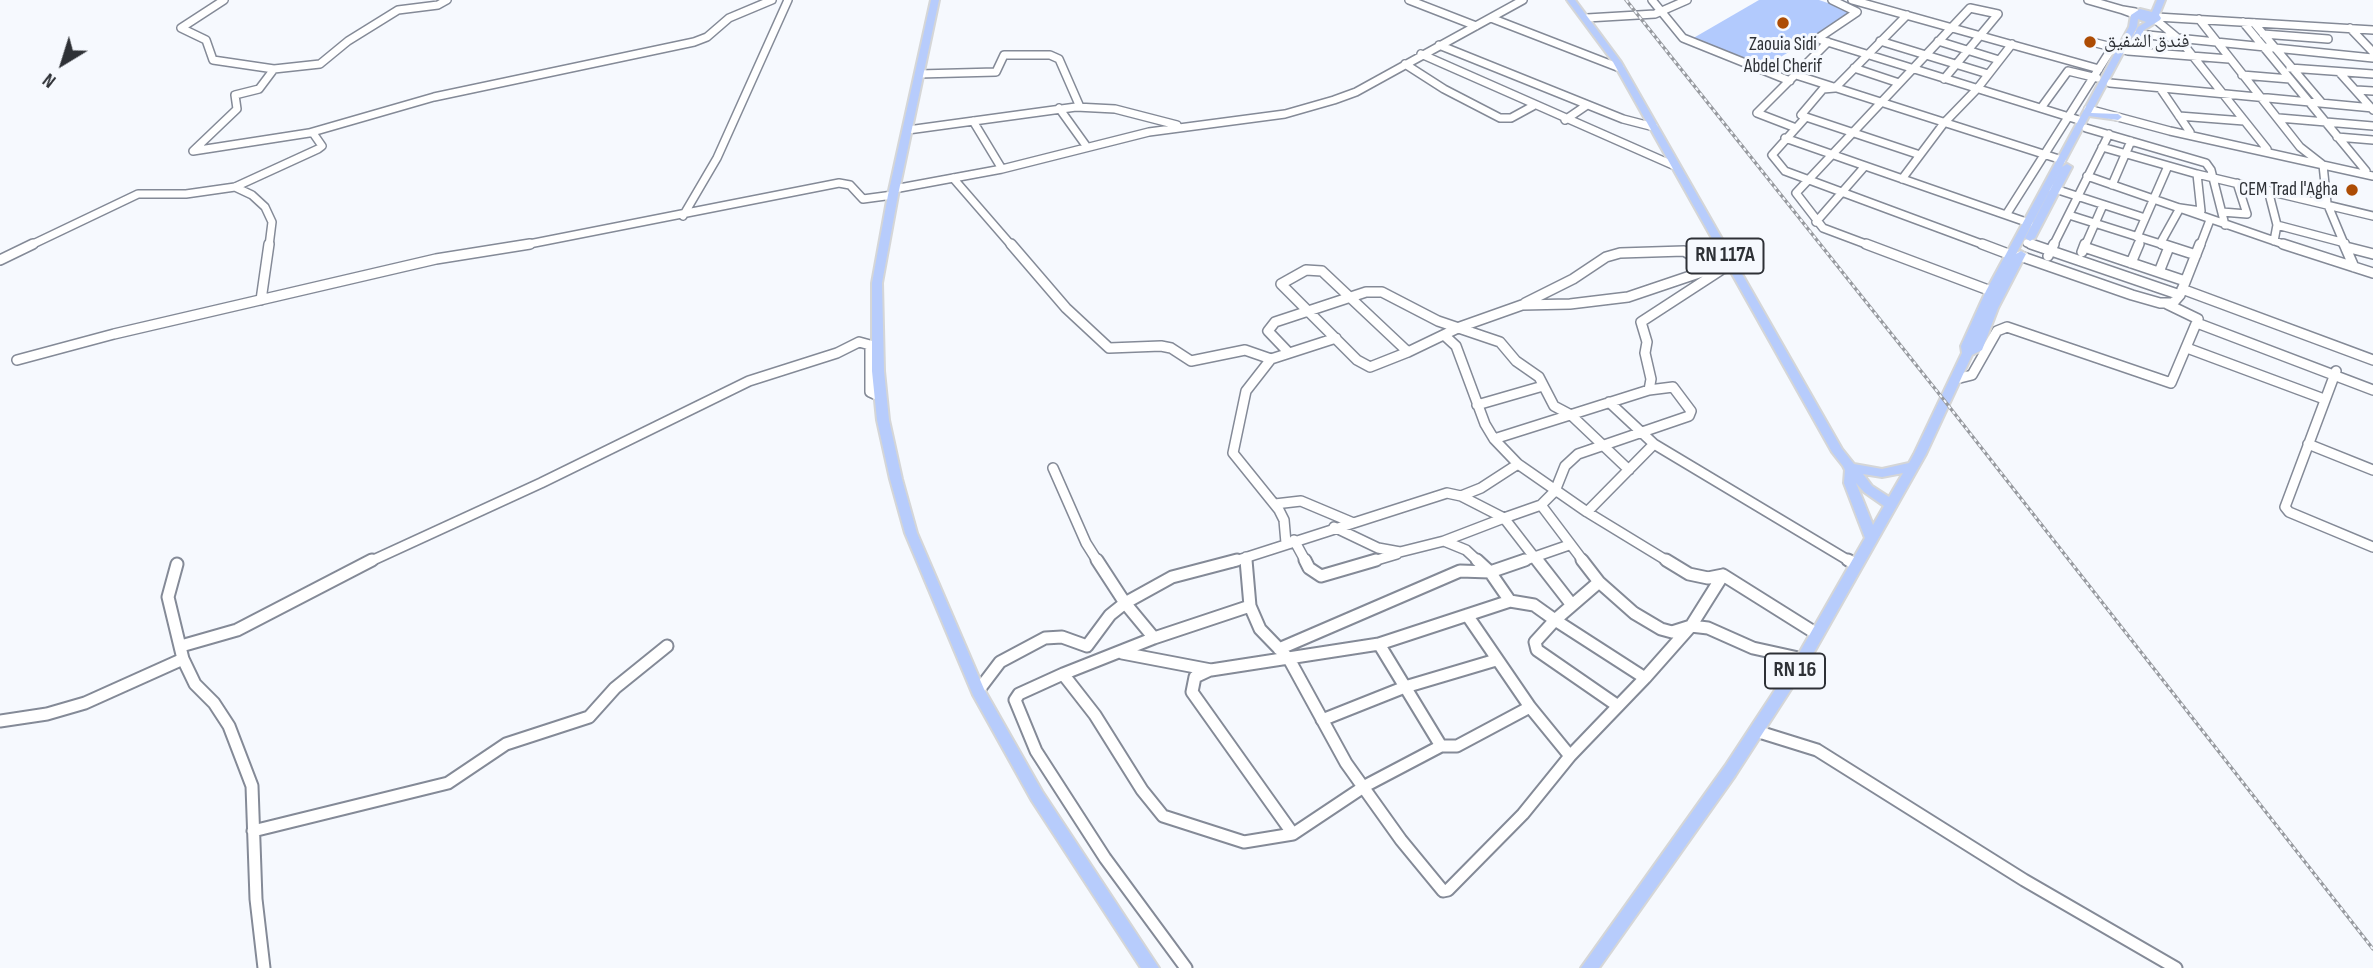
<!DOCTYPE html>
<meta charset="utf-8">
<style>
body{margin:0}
#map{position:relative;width:2373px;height:968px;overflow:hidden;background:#f6f9fe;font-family:"Sofia Sans Condensed",sans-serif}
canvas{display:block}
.north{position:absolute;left:28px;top:28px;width:70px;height:70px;-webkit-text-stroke:5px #f6f9fe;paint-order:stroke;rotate:218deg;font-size:19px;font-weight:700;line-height:28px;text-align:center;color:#2e3136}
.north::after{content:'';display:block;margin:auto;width:24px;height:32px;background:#2e3136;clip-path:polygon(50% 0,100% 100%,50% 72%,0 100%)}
</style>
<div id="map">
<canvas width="2373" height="968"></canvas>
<div class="north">N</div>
</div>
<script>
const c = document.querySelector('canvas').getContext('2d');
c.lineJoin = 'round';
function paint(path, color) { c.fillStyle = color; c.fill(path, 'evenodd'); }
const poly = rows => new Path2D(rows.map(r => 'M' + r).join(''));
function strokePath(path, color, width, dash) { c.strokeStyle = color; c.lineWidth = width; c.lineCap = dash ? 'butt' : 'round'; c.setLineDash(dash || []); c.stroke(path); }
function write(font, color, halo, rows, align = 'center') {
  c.font = font + ' "Sofia Sans Condensed","Noto Naskh Arabic",sans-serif'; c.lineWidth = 6; c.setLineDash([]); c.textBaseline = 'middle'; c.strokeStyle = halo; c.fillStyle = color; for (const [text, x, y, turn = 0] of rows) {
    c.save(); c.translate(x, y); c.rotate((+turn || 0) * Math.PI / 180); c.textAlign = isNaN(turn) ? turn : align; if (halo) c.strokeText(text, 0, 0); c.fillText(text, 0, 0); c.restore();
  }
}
const green = poly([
 [1759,0,1819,0,1854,12,1761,69,1690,40]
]);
const minorFar2 = poly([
 [224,0,181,28,206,40,213,60,274,69],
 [1409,0,1476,26],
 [1652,0,1683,38,1790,81],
 [1832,0,1857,12,1820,37,1821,40,2082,121],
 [1852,0,2099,69],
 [2088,0,2123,10],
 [2134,14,2123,10,2135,12],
 [1907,15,1835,88,1823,89,1801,115,1806,117,1772,155,1785,171,1987,246],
 [2157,17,2373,30],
 [1491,18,1620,68],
 [1587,18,1655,14,1687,0],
 [2199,19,2300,147,2323,165,2327,203,2345,246],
 [2156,20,2180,40,2267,149],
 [2243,22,2366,171],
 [2254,23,2321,102],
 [2350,28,2373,52],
 [2138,34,2373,58],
 [2263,34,2328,39],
 [1880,41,1988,74],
 [1938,41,1999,60],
 [2092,42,2128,51,2229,59],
 [1439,45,1623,119,1654,127],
 [1421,54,1675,166],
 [1405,64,1444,89,1500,118,1511,118,1533,106],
 [1854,68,1899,83],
 [2290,68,2373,74],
 [2339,72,2373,110],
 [919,74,996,72,1004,55,1050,55,1059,59,1080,107],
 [1796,75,2062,160],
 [2242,75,2290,79],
 [2110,83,2373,108],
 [2160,88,2190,132],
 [2356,90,2373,91],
 [1059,108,1087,147],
 [2041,108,2068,71,2097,78],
 [2088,109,2170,131,2373,176],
 [2179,116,2244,121],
 [1806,117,1920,155],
 [2279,118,2373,126],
 [1565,120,1587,105],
 [973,121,1002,169],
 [1796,128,1757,113,1828,42],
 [2086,128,2206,163,2211,170,2225,225],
 [908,130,1076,107,1115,109,1177,125],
 [309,133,434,97,694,42,707,37,729,18,772,0],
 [2337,137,2373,140],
 [1785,138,2006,215],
 [2102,147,2197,174,2373,216],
 [2087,176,2289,246],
 [953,178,1012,246],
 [1902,179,1944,123,1977,89,2012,44],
 [2112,185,2131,141],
 [235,187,252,195,265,207,272,222,269,246],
 [2049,187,2145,218],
 [894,189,1002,169,1149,132,1285,114,1334,100,1356,92,1523,0],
 [2268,190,2277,225,2274,241],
 [2222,212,2247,214,2237,183],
 [2069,215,2167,246],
 [683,216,717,158,788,0],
 [1816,222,1865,166],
 [2029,223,2006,215,2112,48],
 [2277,225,2345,243],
 [2137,237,2168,166],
 [2027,243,2036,246],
 [2160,244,2180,208,2201,211,2197,174],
 [29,246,138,194,186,194,235,187,318,149,322,146,313,133,309,133,193,151,237,109,235,95,259,89,274,69,320,64,348,41,398,10,438,5,447,0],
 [519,246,839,183,850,185,863,199,893,195],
 [1871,246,1823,228,1796,193,1970,8,1998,14,1944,79],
 [2053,246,2109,134],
 [2085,246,2103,205],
 [2138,246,2141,238],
 [2200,246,2210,220]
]);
const minorFar1 = poly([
 [1011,244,1066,308,1109,348,1161,346,1171,348,1191,361,1245,350,1271,359,1336,338],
 [1866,244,1991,291],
 [1982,244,2011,255],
 [2031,244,2180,295],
 [2162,244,2196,255],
 [2283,244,2373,273],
 [2344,244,2354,267],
 [2084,247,2185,281],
 [2346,247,2373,254],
 [2082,252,2085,244],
 [2020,256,2132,295,2160,303,2173,303,2180,295,2200,244],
 [2048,256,2054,244],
 [0,260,33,244],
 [2131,263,2139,244],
 [1306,270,1322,271,1408,352,1370,367,1357,360,1281,284,1306,270],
 [2159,272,2169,247],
 [2182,289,2373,360],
 [261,300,269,244],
 [1525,303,1573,279,1606,257,1620,253,1684,251,1714,269],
 [2197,323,2373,390],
 [1444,335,1456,346,1485,424,1494,439,1518,464,1587,512,1669,562],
 [2187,348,2324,399],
 [1408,352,1460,327,1522,305,1570,304,1628,297,1702,272,1732,267],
 [1289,353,1268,331,1275,322,1366,292,1382,292,1438,321,1500,342,1516,361,1539,377,1554,406,1571,415,1629,470],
 [1271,359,1246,391,1233,453,1279,510,1284,520,1286,543],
 [17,360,114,334,436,259,530,244],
 [2336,371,2285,507,2289,512,2373,547],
 [1956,379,1972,375,1997,331,2007,327,2171,383,2198,319,2167,304],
 [1649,390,1651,379,1645,353,1647,342,1641,322,1724,268],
 [1609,402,1654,444],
 [1477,405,1543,386],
 [1494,439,1649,390,1673,387,1691,411,1689,416,1578,454,1565,466,1555,491,1541,505,1584,562],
 [2308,444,2373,470],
 [1053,468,1086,543,1098,562],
 [1461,496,1481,488,1518,464],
 [1275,504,1301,501,1351,522],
 [1587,512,1654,444,1851,562],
 [1334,527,1378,548,1400,552,1444,541,1466,550,1479,562],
 [1294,540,1306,562],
 [1444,541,1504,518,1538,562],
 [1246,557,1246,562],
 [369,562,541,483,749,381,837,353,859,342,870,345,870,392,881,397],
 [1232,562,1447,493,1461,496,1504,518,1541,505],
 [1370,562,1397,554],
 [1520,562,1569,545]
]);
const minor = poly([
 [1097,560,1125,603,1154,638],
 [1246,560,1250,606,1260,629,1289,659,1346,763,1401,840,1443,891,1448,890,1523,814,1570,756,1645,678,1691,626,1723,575],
 [1305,560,1309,568,1321,576,1376,560],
 [1477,560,1490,572,1525,560],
 [1537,560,1572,605],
 [1582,560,1599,582,1634,613,1661,629,1672,632,1691,626,1708,628,1753,648,1803,659],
 [1666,560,1689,574,1708,578,1723,575,1817,634],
 [1848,560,1855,564],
 [177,564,168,597,183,659,195,684,214,703,229,726,252,786,256,899,264,968],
 [1467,615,1530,707,1570,756],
 [1379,644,1441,746],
 [181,646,237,630,372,560],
 [1279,649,1460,571,1490,572,1510,601,1534,605,1555,620,1599,582],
 [1122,653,1211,670,1379,644,1510,601],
 [1210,670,1195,677,1192,692,1293,834],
 [1063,674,1095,715,1142,790,1163,816,1244,842,1293,834,1365,786,1441,746,1457,746,1530,707],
 [978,691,1000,662,1045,638,1062,637,1087,646,1110,615,1125,603,1172,577,1237,560],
 [1618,706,1537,650,1535,642,1555,620,1645,678],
 [1322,720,1405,687,1496,660],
 [0,721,47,714,85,703,183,659],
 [1756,731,1817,750,2024,880,2176,968],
 [253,831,448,783,506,744,589,717,615,688,667,646],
 [1186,968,1105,858,1036,751,1015,700,1019,694,1063,674,1154,638,1250,606]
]);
const major = poly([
 [931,0,939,0,898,195,882,283,884,371,889,420,902,479,917,533,984,689,1042,791,1159,968,1141,968,1032,801,973,695,905,533,890,479,877,420,872,371,872,283,888,195,931,0],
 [1567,0,1575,0,1621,62,1842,449,1854,464,1882,469,1909,463,1914,454,1962,353,1961,346,1986,291,2129,27,2131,15,2140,9,2152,12,2157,0,2165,0,2159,15,2161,18,2160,20,2144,30,2138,42,2135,42,2131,40,2138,27,2146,22,2138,19,2137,27,2091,113,2118,114,2122,117,2118,120,2089,116,2062,167,2067,164,2072,167,2035,238,2030,241,2025,238,2060,171,2016,254,2021,251,2026,254,1998,308,1982,350,1972,355,1926,454,1808,663,1735,776,1599,968,1581,968,1725,766,1798,655,1865,538,1844,483,1845,470,1843,466,1832,452,1613,62,1567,0],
 [1903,473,1889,497,1872,486,1863,474,1882,477,1903,473],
 [1856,483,1864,492,1884,506,1873,525,1856,483]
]);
const rail = poly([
 [1626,0,1944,400,2373,949]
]);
const markers = [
 [1783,23,7,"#ad4c04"],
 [2090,42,7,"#ad4c04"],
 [2352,190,7,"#ad4c04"]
];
const farPoinames = [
 ["فندق الشفيق",2104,42],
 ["Zaouia Sidi",1783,45,"center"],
 ["Abdel Cherif",1783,67,"center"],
 ["CEM Trad l'Agha",2338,190,"right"]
];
const shields = [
 [1725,256,77],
 [1795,671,60]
];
const shieldNames = [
 ["RN 117A",1725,256],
 ["RN 16",1795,671]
];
paint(green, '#b2cafd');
strokePath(minorFar2, '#848a97', 10);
strokePath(minorFar1, '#848a97', 12);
strokePath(minor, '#848a97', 15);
strokePath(major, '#d5d6d7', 4);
strokePath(minorFar2, '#fff', 7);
strokePath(minorFar1, '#fff', 9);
strokePath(minor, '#fff', 11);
paint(major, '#b7ccfc');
strokePath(rail, '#979a9f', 3.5);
strokePath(rail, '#f6f9fe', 2, [3.5]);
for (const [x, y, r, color] of markers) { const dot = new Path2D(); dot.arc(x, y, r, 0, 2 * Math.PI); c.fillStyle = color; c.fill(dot); strokePath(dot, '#f6f9fe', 2.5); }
write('19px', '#2e3136', '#f6f9fe', farPoinames, 'left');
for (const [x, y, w] of shields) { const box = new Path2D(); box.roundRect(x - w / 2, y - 17.5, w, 35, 5); c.fillStyle = '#f6f9fe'; c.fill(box); strokePath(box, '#2e3136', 2); }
write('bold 21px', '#2e3136', null, shieldNames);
</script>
